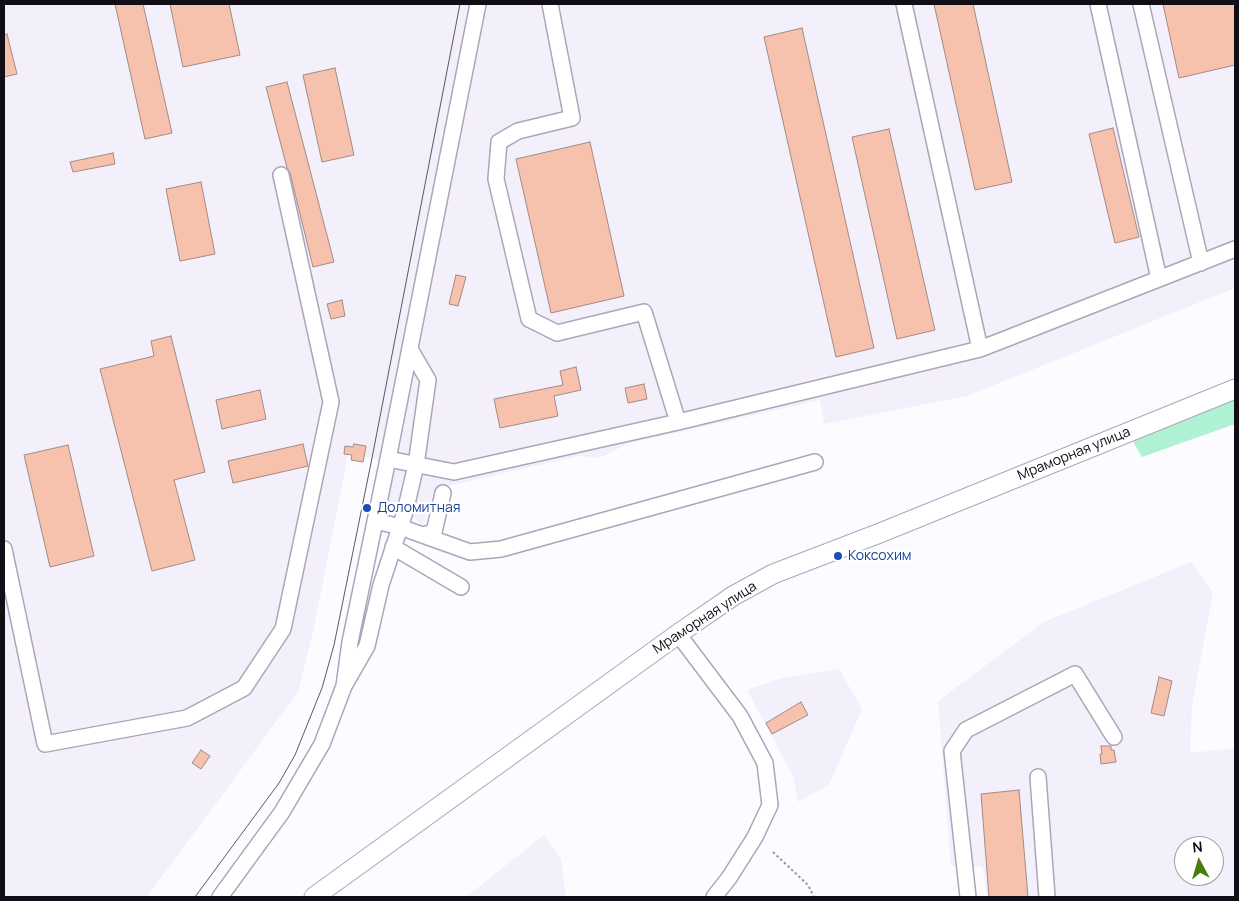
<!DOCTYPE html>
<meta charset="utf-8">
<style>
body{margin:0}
#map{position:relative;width:1239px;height:901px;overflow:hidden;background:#fcfbff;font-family:Manrope,sans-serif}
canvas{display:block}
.frame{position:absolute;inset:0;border:5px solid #110e15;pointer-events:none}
.north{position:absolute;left:1174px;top:836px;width:50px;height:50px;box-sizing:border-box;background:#fff;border:1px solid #a09fa1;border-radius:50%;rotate:354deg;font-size:14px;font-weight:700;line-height:20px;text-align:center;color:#110e15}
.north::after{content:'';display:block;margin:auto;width:18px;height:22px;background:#497c0a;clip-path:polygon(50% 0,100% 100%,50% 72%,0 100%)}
</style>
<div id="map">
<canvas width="1239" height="901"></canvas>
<div class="frame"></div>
<div class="north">N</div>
</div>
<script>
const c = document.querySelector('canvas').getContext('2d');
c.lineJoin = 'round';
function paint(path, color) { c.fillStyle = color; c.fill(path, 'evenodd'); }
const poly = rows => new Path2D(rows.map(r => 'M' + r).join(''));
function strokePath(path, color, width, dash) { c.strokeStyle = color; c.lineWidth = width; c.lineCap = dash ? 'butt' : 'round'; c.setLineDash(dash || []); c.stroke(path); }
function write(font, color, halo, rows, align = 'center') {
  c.font = font + ' Manrope,sans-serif'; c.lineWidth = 4.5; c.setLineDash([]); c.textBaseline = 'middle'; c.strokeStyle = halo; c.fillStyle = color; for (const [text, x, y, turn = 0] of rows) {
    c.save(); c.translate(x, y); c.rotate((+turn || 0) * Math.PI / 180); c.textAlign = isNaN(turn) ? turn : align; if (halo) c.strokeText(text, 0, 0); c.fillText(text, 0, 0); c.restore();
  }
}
const built = poly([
 [4,4,1235,4,1235,288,967,396,824,424,820,400,627,444,604,456,596,458,579,456,435,489,423,526,409,513,374,508,383,460,364,457,363,462,351,460,352,455,348,454,315,623,298,692,147,897,4,897],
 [1191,562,1213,592,1192,706,1190,753,1235,748,1235,897,987,897,983,867,951,866,938,701,1044,622],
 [1184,846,1214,846,1214,876,1184,876],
 [839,669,862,709,829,785,798,802,794,778,747,690,782,678],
 [544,835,561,858,566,897,466,897]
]);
const green = poly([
 [1235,400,1235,424,1142,457,1132,440]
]);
const building = poly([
 [115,4,143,4,172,133,145,139,115,4],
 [170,4,229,4,240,55,183,67,170,4],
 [934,4,973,4,1012,182,975,190,934,4],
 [1163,4,1235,4,1235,65,1179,78,1163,4],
 [802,28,874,348,836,357,764,37,802,28],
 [7,34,17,74,4,77,4,35,7,34],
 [335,68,354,155,322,162,303,75,335,68],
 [287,82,334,262,313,267,290,173,287,168,266,87,287,82],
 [1113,128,1139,237,1115,243,1089,134,1113,128],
 [889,129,935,330,897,339,852,137,889,129],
 [590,142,624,296,551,313,516,159,590,142],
 [113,153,115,164,73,172,70,162,113,153],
 [201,182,215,254,180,261,166,189,201,182],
 [456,275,466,277,458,306,449,304,456,275],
 [342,300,345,316,331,319,327,304,342,300],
 [171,336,205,472,174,480,195,560,152,571,100,369,154,356,151,341,171,336],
 [576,367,581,390,554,396,558,416,500,428,494,399,563,385,560,371,576,367],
 [644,384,647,399,628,403,625,388,644,384],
 [260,390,266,419,222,429,216,400,260,390],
 [303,444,308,466,233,483,228,461,303,444],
 [354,444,366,446,363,462,351,460,352,455,344,454,345,446,353,447,354,444],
 [68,445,94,556,50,567,24,455,68,445],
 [1159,677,1172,681,1164,716,1151,713,1159,677],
 [801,702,808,715,772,734,766,723,801,702],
 [1101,746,1111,746,1111,750,1114,750,1116,762,1101,764,1100,754,1102,754,1101,746],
 [201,750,210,756,201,769,192,763,201,750],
 [1019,790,1028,897,989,897,981,794,1019,790]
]);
const path = poly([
 [773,852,808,885,814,897]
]);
const minor = poly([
 [550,4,572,118,518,131,499,142,496,179,529,319,557,333,644,312,678,422],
 [904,4,980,349],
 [1098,4,1159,279],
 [1141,4,1201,263],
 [388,459,454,472,678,422,980,349,1235,249],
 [376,521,400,527,470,552,501,549,815,462],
 [423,535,434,532,443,493],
 [393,547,461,587],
 [4,549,45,744,187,718,244,688,283,629,331,402,281,175],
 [678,634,740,716,765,763,770,805,755,837,729,878,714,897],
 [344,686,350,642,388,459,478,4],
 [1038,777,1047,897],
 [220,897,282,812,322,744,344,686,367,646,381,585,405,512,416,465,428,380,410,349],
 [968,897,952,751,966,730,1075,674,1114,737]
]);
const major = poly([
 [314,897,678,634,733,596,773,574,880,533,1235,389]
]);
const tram = poly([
 [195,897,279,783,295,755,322,688,334,645,372,458,460,4]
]);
const markers = [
 [367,508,5,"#1a4fb4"],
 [838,556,5,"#1a4fb4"]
];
const streetNames = [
 ["Мраморная улица",1074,454,-22],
 ["Мраморная улица",705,618,-33]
];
const transitNames = [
 ["Доломитная",377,508],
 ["Коксохим",848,556]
];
paint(built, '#f3effb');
paint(green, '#aff2d3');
paint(building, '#f6c2ad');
strokePath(building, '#a38c83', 1);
strokePath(minor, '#ada5ba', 18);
strokePath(major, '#ada5ba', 21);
strokePath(path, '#98969b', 2, [2.5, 2.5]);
strokePath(minor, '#fff', 15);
strokePath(major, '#fff', 19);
strokePath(tram, '#5b595f', 1);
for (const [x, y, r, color] of markers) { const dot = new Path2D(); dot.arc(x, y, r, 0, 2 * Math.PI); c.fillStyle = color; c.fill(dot); strokePath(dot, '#fff', 2); }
write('14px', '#110e15', '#fff', streetNames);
write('14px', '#164399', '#fff', transitNames, 'left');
</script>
